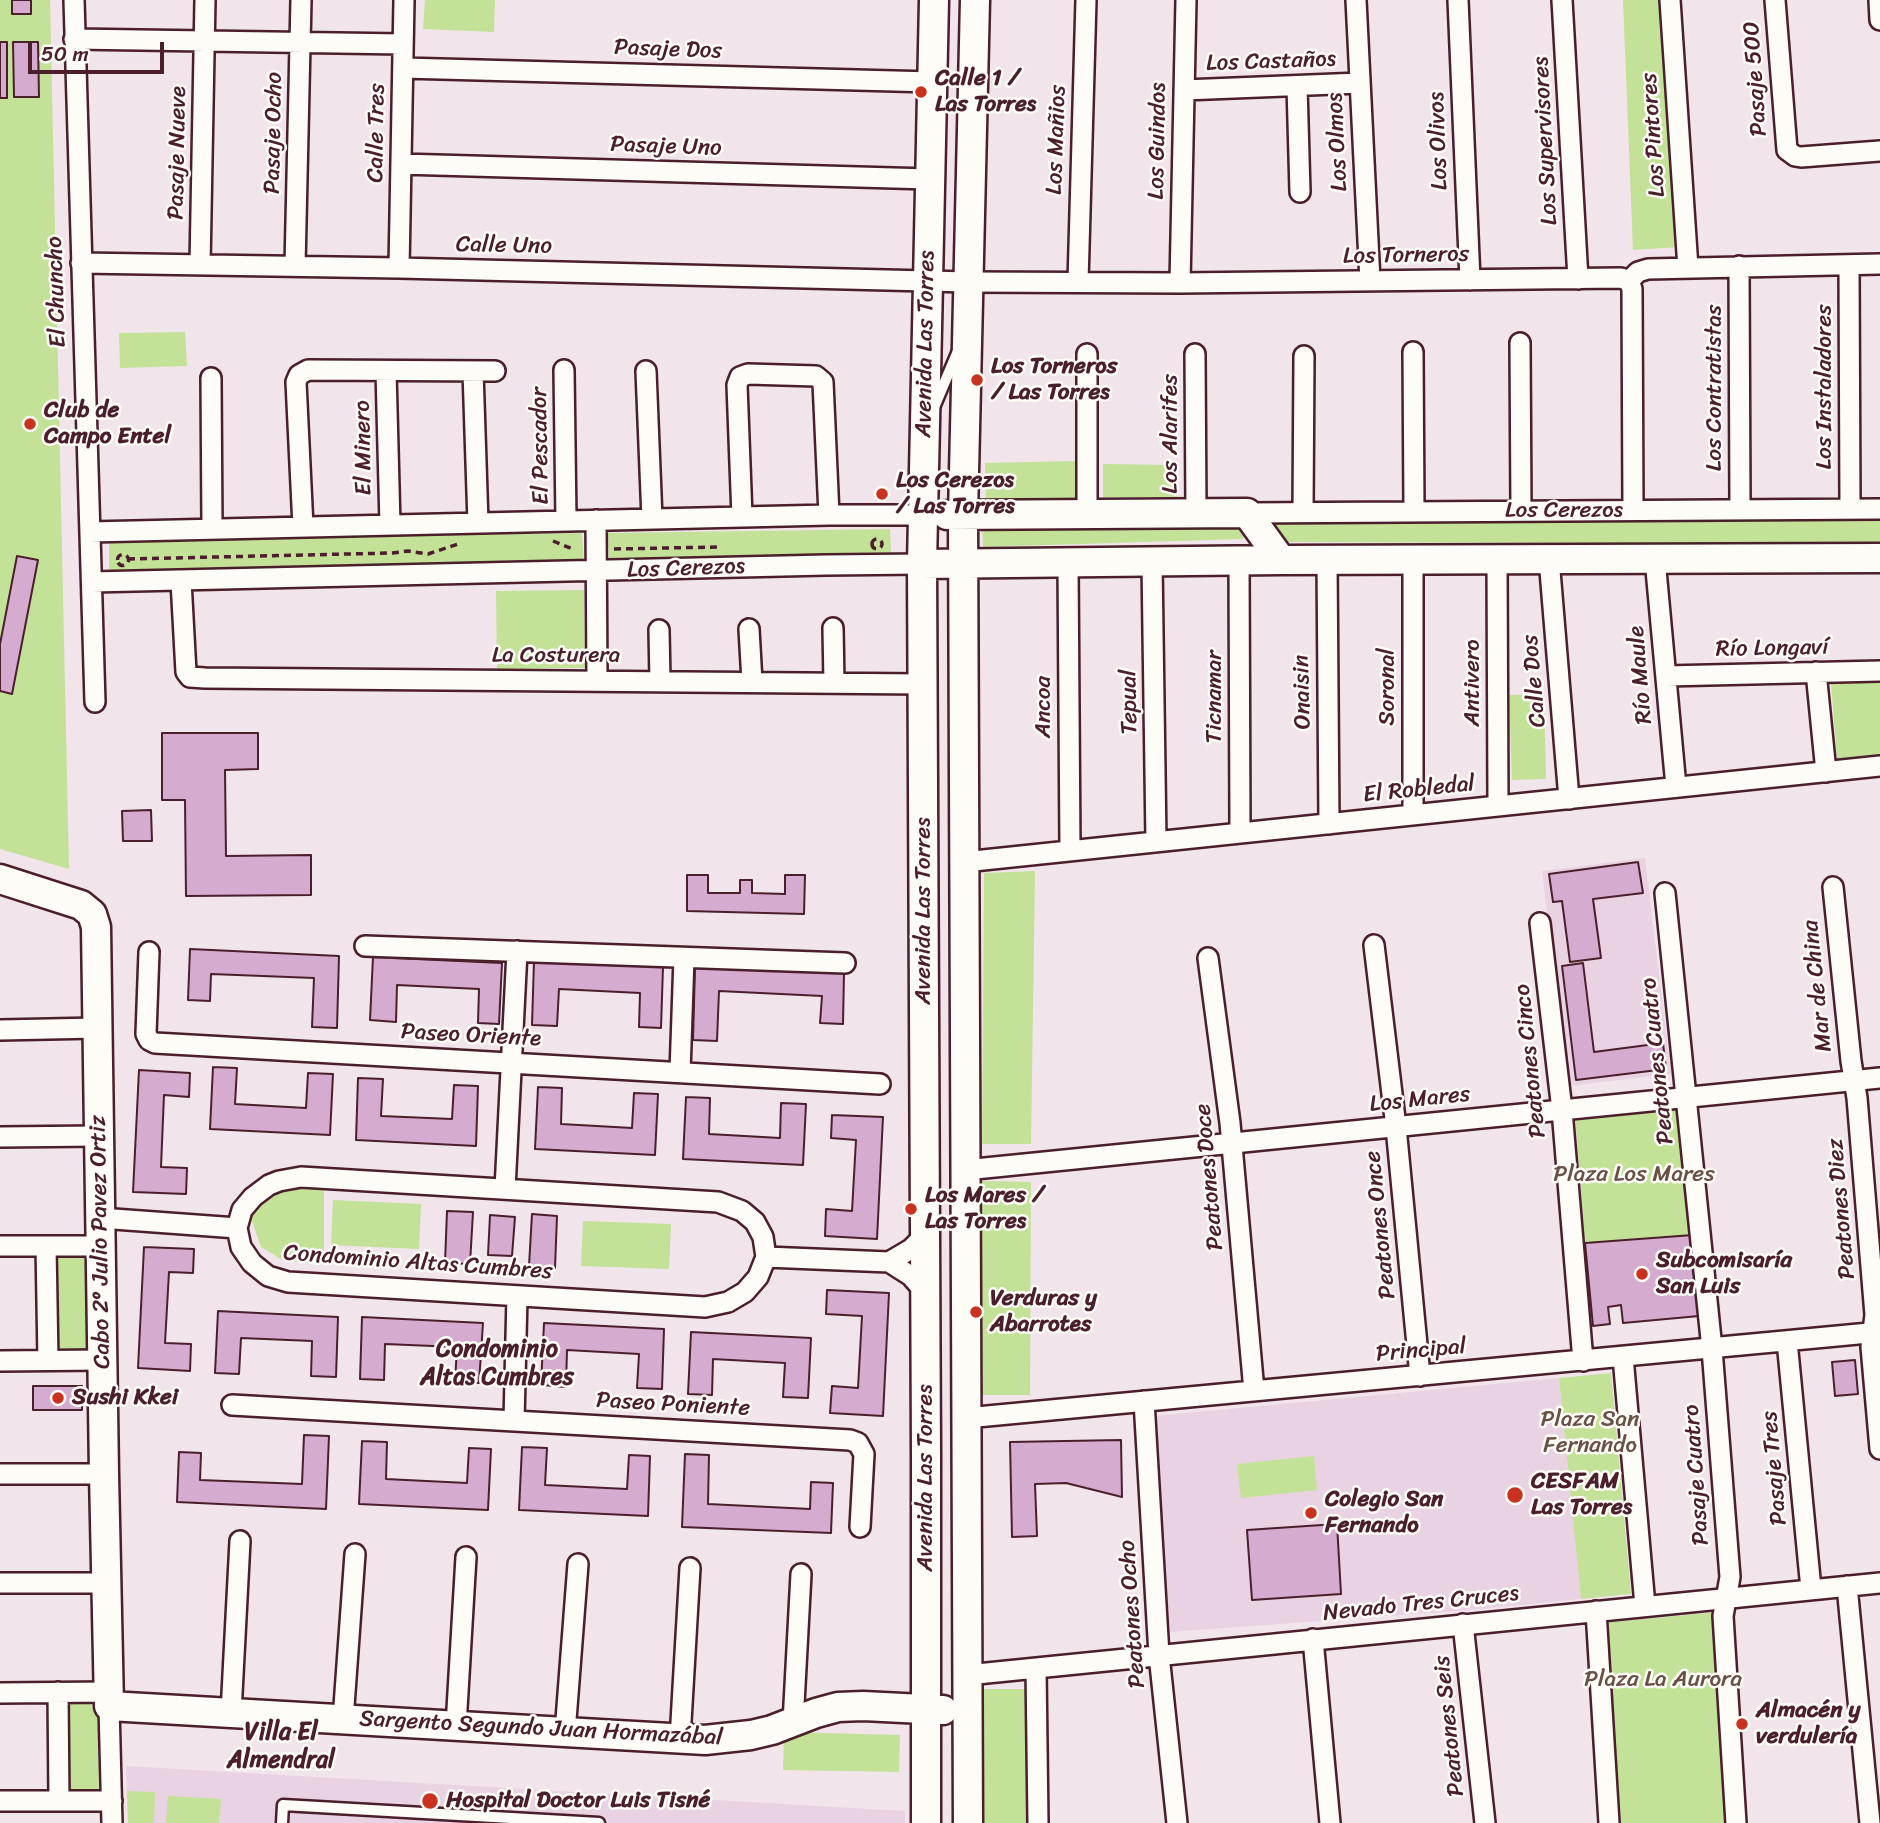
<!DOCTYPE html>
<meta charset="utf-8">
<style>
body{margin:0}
#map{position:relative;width:1880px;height:1823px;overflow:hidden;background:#f1e4eb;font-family:Sriracha,sans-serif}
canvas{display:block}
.scale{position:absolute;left:28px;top:42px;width:136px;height:32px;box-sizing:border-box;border:4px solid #4a1f2b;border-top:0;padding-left:9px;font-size:21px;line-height:24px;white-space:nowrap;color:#4a1f2b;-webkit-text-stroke:5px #fdfcf7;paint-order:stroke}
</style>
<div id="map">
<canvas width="1880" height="1823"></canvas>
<div class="scale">50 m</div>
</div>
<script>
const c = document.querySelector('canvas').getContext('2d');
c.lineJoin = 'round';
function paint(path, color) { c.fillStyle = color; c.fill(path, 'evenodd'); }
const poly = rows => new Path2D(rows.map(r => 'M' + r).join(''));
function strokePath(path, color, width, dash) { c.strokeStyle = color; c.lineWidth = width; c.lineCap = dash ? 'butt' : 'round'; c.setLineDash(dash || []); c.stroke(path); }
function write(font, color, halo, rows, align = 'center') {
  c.font = font + ' Sriracha,sans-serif'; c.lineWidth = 5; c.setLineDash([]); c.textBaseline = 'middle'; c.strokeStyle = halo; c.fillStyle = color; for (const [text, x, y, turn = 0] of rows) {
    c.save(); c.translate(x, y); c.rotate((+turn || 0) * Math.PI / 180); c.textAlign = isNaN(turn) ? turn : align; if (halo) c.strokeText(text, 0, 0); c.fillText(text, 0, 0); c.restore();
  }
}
const built = poly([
 [1645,858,1671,1074,1568,1086,1542,871],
 [1559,1378,1581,1599,1470,1610,1170,1632,1154,1416],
 [126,1766,905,1811,905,1823,128,1823]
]);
const green = poly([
 [0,0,50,0,69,869,0,849],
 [425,0,495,0,494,32,423,29],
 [1623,0,1664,0,1678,247,1633,250],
 [185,332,187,366,120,368,119,333],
 [1076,461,1077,502,986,504,985,463],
 [1103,464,1177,465,1177,497,1103,497],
 [1284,519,1880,521,1880,544,1285,542,1271,522],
 [982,522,1243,523,1243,539,983,547],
 [890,529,891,553,609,562,608,533],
 [582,533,584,565,109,571,109,541],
 [584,590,585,668,497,669,496,591],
 [1880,680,1880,754,1837,759,1831,683],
 [1544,694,1546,779,1512,780,1509,695],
 [1035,871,1031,1144,982,1144,984,873],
 [1683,1107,1693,1235,1585,1243,1575,1115],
 [981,1181,1031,1182,1030,1395,981,1395],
 [324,1184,324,1264,284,1261,261,1247,251,1218,266,1194,290,1185],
 [333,1200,421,1204,419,1249,331,1245],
 [583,1221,671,1224,669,1269,581,1266],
 [55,1255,88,1255,88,1349,52,1349],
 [1611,1373,1631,1594,1581,1599,1559,1378],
 [1314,1456,1317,1490,1241,1498,1237,1464],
 [1716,1612,1726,1823,1616,1823,1604,1623],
 [981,1689,1029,1689,1031,1823,982,1823],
 [61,1697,87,1697,98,1718,99,1794,62,1796],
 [784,1732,900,1735,899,1772,783,1770],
 [127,1791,155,1792,154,1823,128,1823],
 [168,1796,221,1799,219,1823,166,1823]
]);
const building = poly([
 [12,0,31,0,31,14,12,14,12,0],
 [0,42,7,42,7,98,0,98,0,42],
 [13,42,38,42,39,97,14,97,13,42],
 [17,556,38,560,12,694,0,691,0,644,17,556],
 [162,733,258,733,258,769,225,770,226,856,311,855,311,895,186,896,185,800,162,800,162,733],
 [151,810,152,841,123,841,122,811,151,810],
 [1638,862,1643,893,1593,899,1601,958,1570,962,1562,901,1553,902,1549,874,1638,862],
 [687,875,708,875,708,893,740,893,740,880,752,880,752,893,785,894,785,875,805,875,804,914,687,911,687,875],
 [190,949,339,956,337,1028,312,1027,314,978,211,974,210,1001,188,1000,190,949],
 [373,957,502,963,499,1024,478,1023,479,989,397,985,396,1022,370,1020,373,957],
 [534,961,663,967,661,1028,639,1027,640,993,559,989,557,1026,532,1025,534,961],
 [1583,963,1594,1052,1663,1043,1666,1069,1576,1080,1562,966,1583,963],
 [695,967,844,973,843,1024,820,1023,822,996,719,991,717,1041,693,1040,695,967],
 [213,1067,237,1068,235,1104,306,1108,308,1073,333,1074,330,1135,210,1129,213,1067],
 [139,1070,190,1073,189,1097,164,1095,161,1167,187,1168,186,1194,133,1192,139,1070],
 [358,1078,383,1079,381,1116,452,1119,454,1085,478,1086,476,1146,356,1140,358,1078],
 [538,1087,562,1088,561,1124,632,1128,634,1093,658,1094,655,1155,535,1149,538,1087],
 [686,1097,710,1098,709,1134,780,1138,781,1103,806,1104,803,1165,683,1159,686,1097],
 [832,1115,883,1117,877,1239,825,1236,826,1209,852,1211,856,1140,831,1138,832,1115],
 [447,1211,473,1212,470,1264,445,1263,447,1211],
 [532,1214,557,1216,555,1268,529,1266,532,1214],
 [490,1215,515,1217,512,1256,488,1255,490,1215],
 [1693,1235,1699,1316,1623,1323,1621,1305,1608,1307,1610,1324,1593,1326,1585,1243,1693,1235],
 [144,1247,194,1249,193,1273,169,1272,165,1343,191,1344,190,1371,138,1368,144,1247],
 [827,1290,889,1293,883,1416,830,1413,832,1386,858,1388,862,1316,826,1314,827,1290],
 [218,1311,338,1317,336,1377,311,1376,312,1341,241,1338,239,1374,215,1373,218,1311],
 [362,1317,483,1323,479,1383,455,1382,457,1347,385,1344,384,1380,360,1379,362,1317],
 [544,1323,664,1329,662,1389,637,1388,639,1354,567,1350,566,1387,541,1385,544,1323],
 [691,1332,811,1338,808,1398,783,1397,785,1363,713,1359,712,1395,688,1394,691,1332],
 [1855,1360,1858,1394,1835,1396,1832,1362,1855,1360],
 [33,1386,82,1386,82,1410,33,1410,33,1386],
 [304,1435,329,1436,326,1509,177,1502,179,1452,201,1453,200,1480,302,1484,304,1435],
 [1121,1440,1122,1497,1066,1483,1035,1484,1037,1536,1012,1537,1010,1442,1121,1440],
 [362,1441,387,1442,386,1479,467,1483,469,1448,491,1449,488,1510,359,1504,362,1441],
 [522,1447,547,1448,545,1485,627,1489,629,1455,650,1456,648,1516,519,1510,522,1447],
 [685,1454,709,1455,708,1504,810,1509,811,1482,833,1483,831,1533,682,1527,685,1454],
 [1337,1524,1341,1594,1252,1600,1247,1530,1337,1524]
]);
const path = poly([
 '872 544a5 5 0 1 1 10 0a5 5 0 1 1-10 0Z',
 [553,541,575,550],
 [614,549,718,547],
 '117.5 560a5.5 5.5 0 1 1 11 0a5.5 5.5 0 1 1-11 0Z',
 [128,559,392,553,408,551,428,554,458,544]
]);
const lane = poly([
 [935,405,958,351],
 [282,1823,283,1805,599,1823]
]);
const street = poly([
 [74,0,95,702],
 [1356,0,1370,281],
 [1458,0,1470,280],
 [1562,0,1578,279],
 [1670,0,1688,268],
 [1775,0,1787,150,1795,156,1801,157,1880,151],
 [1879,0,1880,20],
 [74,39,403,44],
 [403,68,932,82],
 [1297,86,1300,192],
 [1184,90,1360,83],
 [401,164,929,179],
 [81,263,399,268,968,282,1180,283,1621,278,1629,281],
 [200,265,205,0],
 [1849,265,1850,509],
 [295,266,301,0],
 [1739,266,1740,509],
 [399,268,404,0],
 [1629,281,1638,272,1648,269,1880,264],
 [1629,281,1632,289,1633,510],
 [1078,282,1086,0],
 [1180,283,1186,0],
 [1520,343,1521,511],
 [1413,352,1414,512],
 [1087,354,1087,514],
 [1195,354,1196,513],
 [564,370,566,521],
 [386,371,390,525],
 [473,371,478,523],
 [646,371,652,519],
 [211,378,212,529],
 [1303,512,1304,356],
 [1247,513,1880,509],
 [742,517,737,385,740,377,748,374,816,376,823,382,829,515],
 [596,520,597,680],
 [303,527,296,382,299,375,308,370,495,371],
 [90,532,829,515,922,515],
 [1497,559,1498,806],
 [1549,559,1569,799],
 [1655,559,1676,787],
 [1327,560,1329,824],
 [1413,560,1413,815],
 [1239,561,1240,833],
 [1152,562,1156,842],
 [1068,563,1070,851],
 [181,581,186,672,190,677,205,678,923,684],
 [92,582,826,565,922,564],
 [833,628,834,683],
 [749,629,752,682],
 [659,630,660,681],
 [1816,672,1826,772],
 [1666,676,1880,671],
 [964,862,1880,766],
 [1833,887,1851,1061,1857,1098,1875,1315,1871,1347,1880,1449],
 [1665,893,1712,1349,1730,1577,1723,1616,1736,1823],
 [1540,923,1562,1110,1583,1361],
 [1374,945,1396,1127,1420,1376],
 [365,946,845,963],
 [149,952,146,1034,149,1040,155,1043,880,1084],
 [1208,958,1230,1123,1254,1391],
 [0,1030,97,1028],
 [680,1072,684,958],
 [0,1137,99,1136],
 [965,1170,1880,1078],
 [301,1177,718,1202,742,1211,755,1222,763,1237,766,1257,758,1277,745,1292,728,1302,705,1307,288,1282,268,1276,252,1263,241,1247,237,1228,242,1210,253,1197,269,1185,279,1181,301,1177],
 [505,1189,517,951],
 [100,1218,237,1228],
 [0,1246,101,1246],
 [46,1246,48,1360],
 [766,1257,889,1262,911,1276,925,1292],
 [889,1262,911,1249,924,1236],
 [1787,1341,1811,1589],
 [1623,1357,1645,1606],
 [0,1361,102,1360],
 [1144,1401,1159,1655,1177,1823],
 [232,1405,850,1440,858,1443,864,1454,860,1527],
 [966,1418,1880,1332],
 [514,1421,517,1296],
 [0,1474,104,1474],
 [0,1583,106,1583],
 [1847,1586,1870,1823],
 [1596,1611,1609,1823],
 [1463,1624,1485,1823],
 [1313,1639,1330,1823],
 [1036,1668,1038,1823],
 [967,1675,1880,1583],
 [58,1692,59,1801],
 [0,1693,109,1692],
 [109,1706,112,1823],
 [231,1713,240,1541],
 [343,1720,355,1554],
 [793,1723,801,1574],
 [456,1726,466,1557],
 [565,1733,578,1564],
 [680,1739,690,1568],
 [0,1801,112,1801]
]);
const secondary = poly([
 [947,515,1247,513,1281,560],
 [922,564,1281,560,1880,558],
 [0,879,81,905,92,914,96,927,104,1474,109,1706,705,1740,751,1735,772,1730,816,1713,838,1707,863,1706,943,1710],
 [926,1823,926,1454,922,564,934,0],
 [968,1823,963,515,975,0]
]);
const markers = [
 [921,92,7,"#c8321e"],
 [977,380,7,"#c8321e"],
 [30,424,7,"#c8321e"],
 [882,494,7,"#c8321e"],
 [911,1209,7,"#c8321e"],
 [1642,1274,7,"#c8321e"],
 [976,1312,7,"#c8321e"],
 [58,1398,7,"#c8321e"],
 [1515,1495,9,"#c8321e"],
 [1311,1513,7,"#c8321e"],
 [1742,1724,7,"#c8321e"],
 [430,1801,9,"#c8321e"]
];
const streetNames = [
 ["Pasaje Dos",668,50,2],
 ["Los Castaños",1271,62,-2],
 ["Pasaje 500",1756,79,-94],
 ["Pasaje Ocho",274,133,-89],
 ["Calle Tres",377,133,-89],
 ["Los Pintores",1654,135,-94],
 ["Los Mañios",1057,140,-88],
 ["Los Guindos",1158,141,-89],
 ["Los Olivos",1439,141,-92],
 ["Los Supervisores",1546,141,-93],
 ["Los Olmos",1338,142,-93],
 ["Pasaje Uno",666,147,2],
 ["Pasaje Nueve",178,153,-89],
 ["Calle Uno",504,246,1],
 ["Los Torneros",1406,256,-1],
 ["El Chuncho",57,292,-92],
 ["Avenida Las Torres",926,344,-89],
 ["Los Instaladores",1825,387,-90],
 ["Los Contratistas",1715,388,-90],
 ["Los Alarifes",1171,434,-90],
 ["El Pescador",541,446,-91],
 ["El Minero",364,448,-91],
 ["Los Cerezos",1564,511],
 ["Los Cerezos",686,569,-2],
 ["Río Longaví",1772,649,-1],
 ["La Costurera",556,656],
 ["Río Maule",1641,675,-95],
 ["Calle Dos",1535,681,-95],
 ["Antivero",1473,683,-90],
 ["Soronal",1388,687,-90],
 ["Onaisin",1303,692,-91],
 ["Ticnamar",1215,697,-90],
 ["Tepual",1130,702,-91],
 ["Ancoa",1044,707,-90],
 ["El Robledal",1419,790,-6],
 ["Avenida Las Torres",924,911,-90],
 ["Mar de China",1818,986,-96],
 ["Paseo Oriente",471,1036,3],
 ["Peatones Cinco",1531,1061,-96],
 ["Peatones Cuatro",1658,1061,-96],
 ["Los Mares",1420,1100,-6],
 ["Peatones Doce",1210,1177,-95],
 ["Peatones Diez",1842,1209,-95],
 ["Peatones Once",1381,1225,-96],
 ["Cabo 2º Julio Pavez Ortiz",101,1242,-91],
 ["Condominio Altas Cumbres",418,1263,4],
 ["Principal",1421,1351,-5],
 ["Paseo Poniente",673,1405,3],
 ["Pasaje Tres",1775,1468,-95],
 ["Pasaje Cuatro",1697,1475,-94],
 ["Avenida Las Torres",926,1478,-90],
 ["Nevado Tres Cruces",1421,1604,-6],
 ["Peatones Ocho",1133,1614,-94],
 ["Peatones Seis",1450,1726,-96],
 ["Sargento Segundo Juan Hormazábal",541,1729,3]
];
const poiNames = [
 ["Calle 1 /",935,79],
 ["Las Torres",935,105],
 ["Los Torneros",991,367],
 ["/ Las Torres",991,393],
 ["Club de",44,411],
 ["Campo Entel",44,437],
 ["Los Cerezos",896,481],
 ["/ Las Torres",896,507],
 ["Los Mares /",925,1196],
 ["Las Torres",925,1222],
 ["Subcomisaría",1656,1261],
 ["San Luis",1656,1287],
 ["Verduras y",990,1299],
 ["Abarrotes",990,1325],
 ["Sushi Kkei",72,1398],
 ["CESFAM",1531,1482],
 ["Las Torres",1531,1508],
 ["Colegio San",1325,1500],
 ["Fernando",1325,1526],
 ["Almacén y",1756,1711],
 ["verdulería",1756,1737],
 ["Hospital Doctor Luis Tisné",446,1801]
];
const parkNames = [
 ["Plaza Los Mares",1634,1175],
 ["Plaza San",1590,1420],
 ["Fernando",1590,1446],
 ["Plaza La Aurora",1663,1680]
];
const neighbourhoodNames = [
 ["Condominio",497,1350],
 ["Altas Cumbres",497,1378],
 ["Villa El",281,1733],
 ["Almendral",281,1761]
];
paint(built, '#e9d3e3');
paint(green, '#c4e198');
paint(building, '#d6abd0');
strokePath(building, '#4a1f2b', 2);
strokePath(lane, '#4a1f2b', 15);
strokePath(street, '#4a1f2b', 24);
strokePath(secondary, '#4a1f2b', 33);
strokePath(path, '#4a1f2b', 3.5, [7, 5]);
strokePath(lane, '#fdfcf7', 10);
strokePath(street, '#fdfcf7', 19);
strokePath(secondary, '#fdfcf7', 28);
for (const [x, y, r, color] of markers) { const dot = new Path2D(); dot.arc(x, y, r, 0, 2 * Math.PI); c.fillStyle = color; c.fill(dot); strokePath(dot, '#fdfcf7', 2.5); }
write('23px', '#4a1f2b', '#fdfcf7', streetNames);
write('bold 23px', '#4a1f2b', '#fdfcf7', poiNames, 'left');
write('23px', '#685046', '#fdfcf7', parkNames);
write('bold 24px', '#4a1f2b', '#fdfcf7', neighbourhoodNames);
</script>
